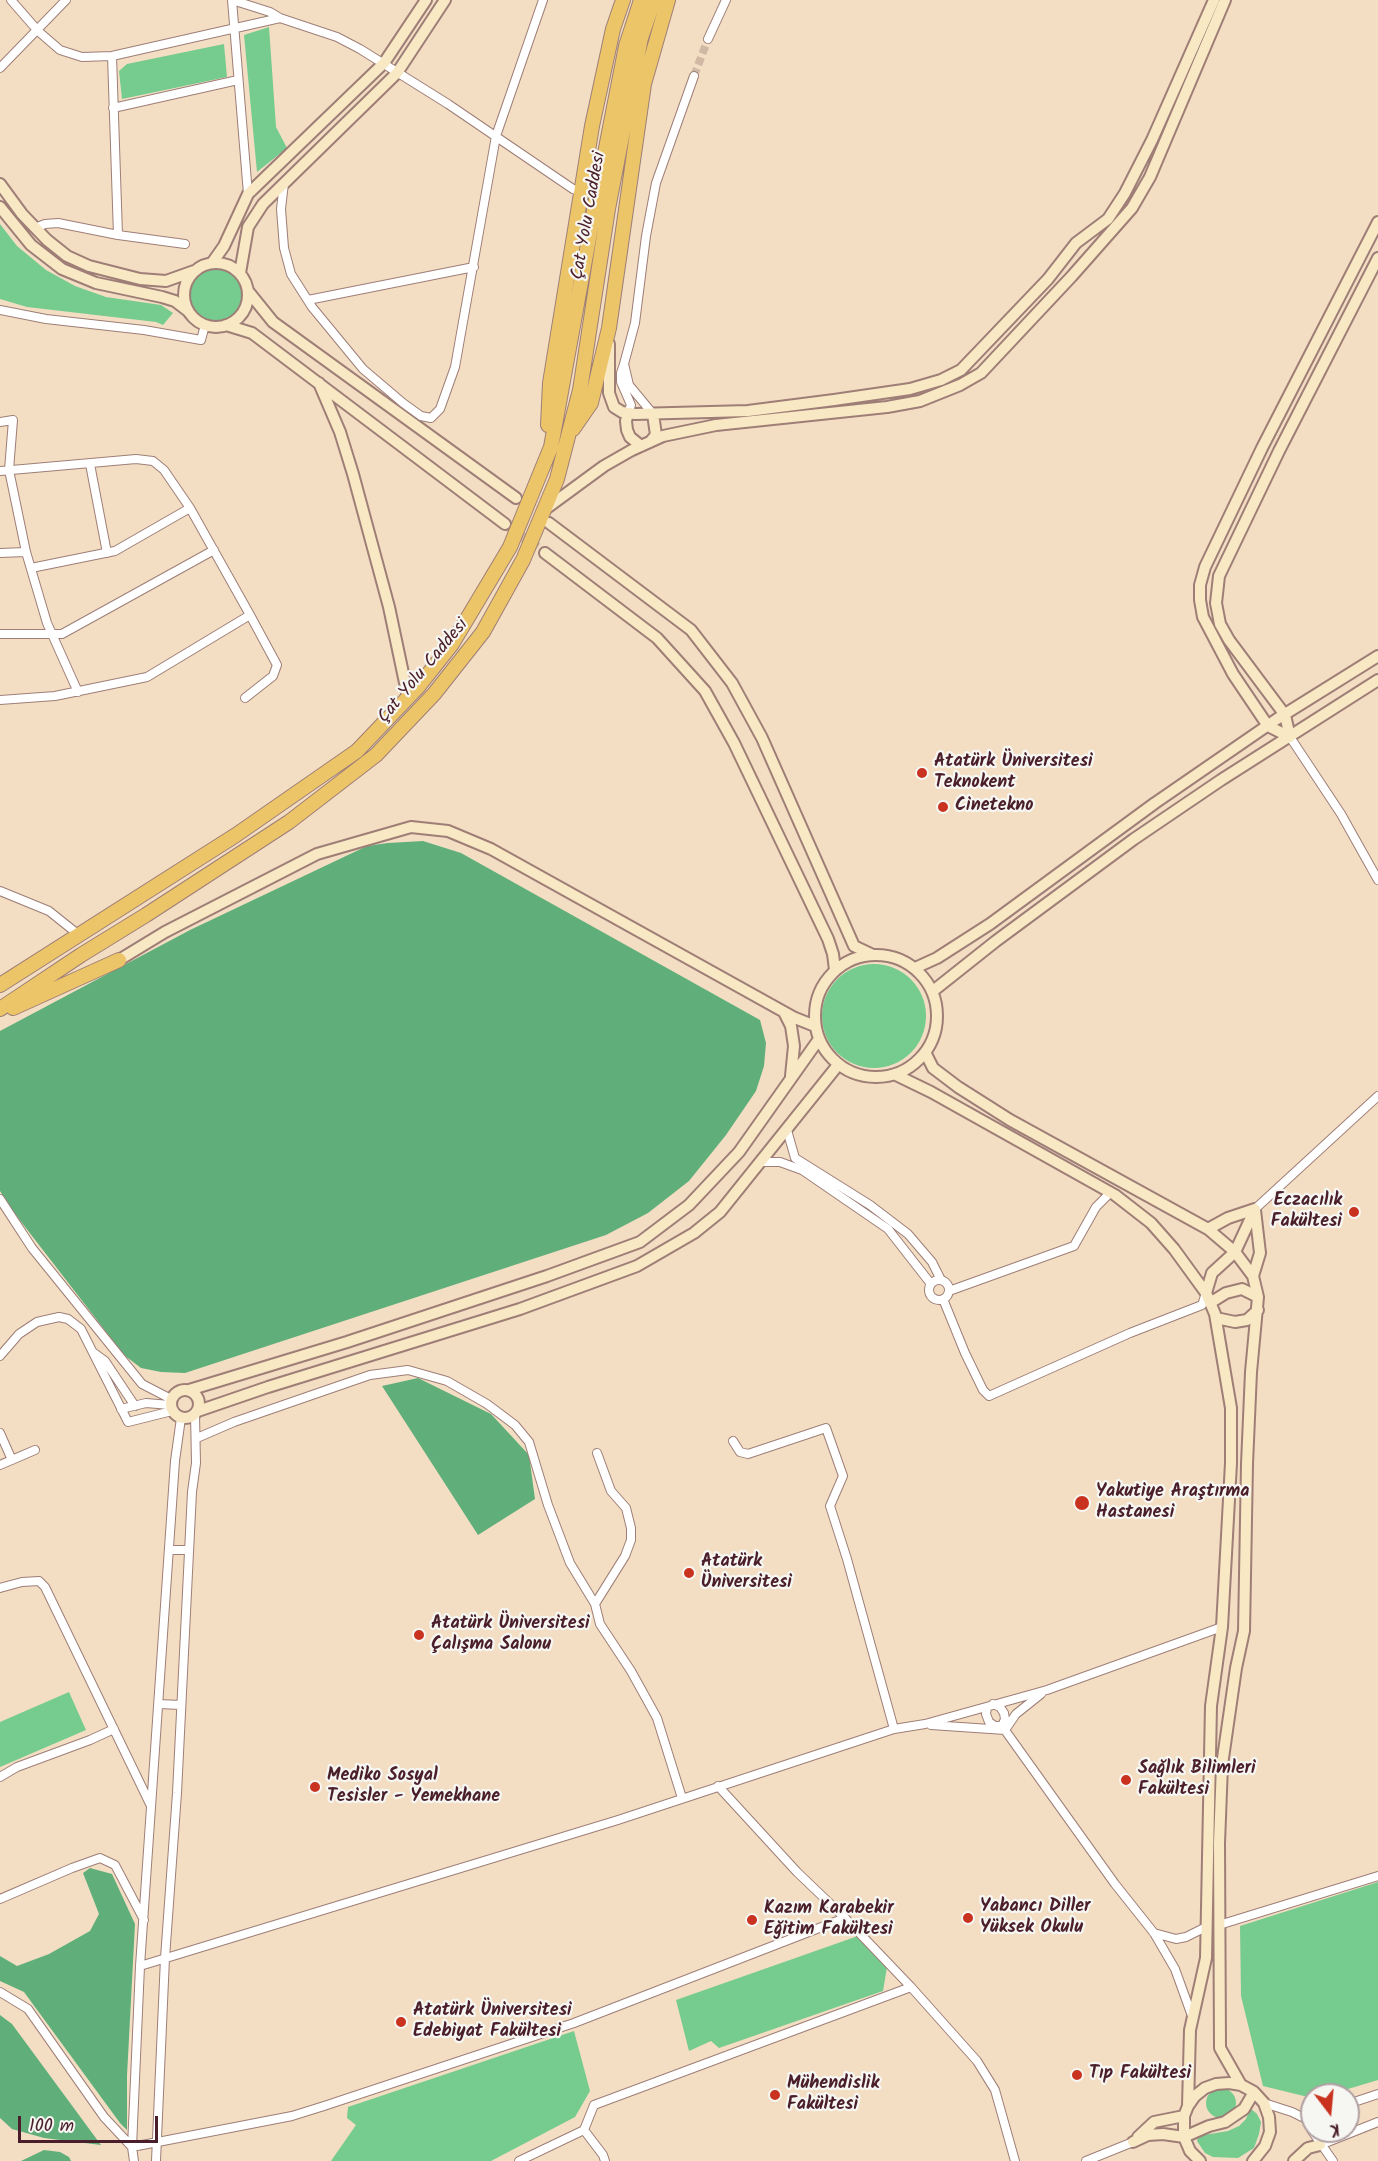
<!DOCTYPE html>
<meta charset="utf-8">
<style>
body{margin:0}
#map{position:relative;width:1378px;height:2161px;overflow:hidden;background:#f3dec3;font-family:Kalam,sans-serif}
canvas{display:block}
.north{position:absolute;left:1300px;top:2083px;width:60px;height:60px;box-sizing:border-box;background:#f6f6f2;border:2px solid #b1a0a2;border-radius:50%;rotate:164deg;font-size:16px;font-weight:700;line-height:24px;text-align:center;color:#4a1f2b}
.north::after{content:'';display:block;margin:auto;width:21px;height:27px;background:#c8321e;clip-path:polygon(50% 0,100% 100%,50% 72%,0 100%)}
.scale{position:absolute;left:18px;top:2116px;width:140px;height:27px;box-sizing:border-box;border:3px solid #4a1f2b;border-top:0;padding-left:8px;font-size:18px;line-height:21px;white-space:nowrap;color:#4a1f2b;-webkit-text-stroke:4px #f6f6f2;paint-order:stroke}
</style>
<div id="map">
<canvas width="1378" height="2161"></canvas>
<div class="north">K</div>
<div class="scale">100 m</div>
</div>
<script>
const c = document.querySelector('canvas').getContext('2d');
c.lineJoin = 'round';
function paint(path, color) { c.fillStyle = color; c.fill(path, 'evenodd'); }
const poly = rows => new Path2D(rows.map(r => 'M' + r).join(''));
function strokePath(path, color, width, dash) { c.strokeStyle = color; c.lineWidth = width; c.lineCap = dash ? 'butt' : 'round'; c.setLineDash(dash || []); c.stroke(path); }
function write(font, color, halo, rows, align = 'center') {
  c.font = font + ' Kalam,sans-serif'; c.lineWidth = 4.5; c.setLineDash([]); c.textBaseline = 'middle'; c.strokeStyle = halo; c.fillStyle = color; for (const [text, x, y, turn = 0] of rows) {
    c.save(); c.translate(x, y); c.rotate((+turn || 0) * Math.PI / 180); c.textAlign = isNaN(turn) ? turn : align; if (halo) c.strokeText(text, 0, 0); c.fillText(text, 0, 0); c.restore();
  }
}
const green = poly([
 [269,27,276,127,287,148,257,172,244,35],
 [224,44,227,77,122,99,119,71,127,64],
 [0,224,17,246,46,270,75,286,106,297,161,305,173,313,163,325,156,322,27,307,0,299],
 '189 296a27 27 0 1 1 54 0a27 27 0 1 1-54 0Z',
 '822 1016a52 52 0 1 1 104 0a52 52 0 1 1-104 0Z',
 [69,1692,86,1730,0,1767,0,1722],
 [1378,1882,1378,2080,1328,2095,1312,2095,1312,2098,1263,2086,1241,1996,1240,1926],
 [858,1936,887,1967,883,1991,719,2048,711,2041,689,2051,676,2000],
 [574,2031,590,2091,575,2117,491,2161,331,2161,356,2125,347,2118,348,2107],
 '1206 2103a15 15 0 1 1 30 0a15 15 0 1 1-30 0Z',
 [1250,2108,1257,2114,1261,2122,1259,2134,1254,2148,1238,2158,1213,2157,1205,2153,1197,2141,1198,2136,1228,2131,1239,2126,1246,2119]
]);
const forest = poly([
 [423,841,461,853,760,1020,766,1043,764,1066,756,1091,726,1135,689,1181,648,1213,606,1235,185,1373,161,1372,141,1368,124,1355,12,1210,0,1191,0,1031,190,930,367,846,388,843],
 [418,1378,491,1414,529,1455,535,1499,478,1535,382,1386],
 [90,1868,112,1874,135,1924,127,2076,127,2130,120,2123,24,1992,0,1981,0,1956,17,1966,49,1954,90,1931,99,1914,83,1873],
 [0,2015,12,2024,101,2145,44,2138,12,2129,0,2118],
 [44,2150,60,2152,69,2157,71,2161,21,2161]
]);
const streetTunnel = poly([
 [694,76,708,39]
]);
const secondaryTunnel = poly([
 [505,524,545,553]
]);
const street = poly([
 [11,0,38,31,60,50,82,57,112,56,280,18],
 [232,0,270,12,280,18,337,37,360,49,448,104,573,189,581,191],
 [232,0,248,194],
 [708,39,726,0],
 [112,56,118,235],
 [0,68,66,0],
 [113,108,238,80],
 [284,183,281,209,284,248,291,274,312,307,363,369,403,403,421,416,431,418,440,409,455,367,496,136,543,0],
 [35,228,45,224,58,223,118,235,185,244],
 [308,300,474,267],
 [0,310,46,319,144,330,201,340,205,325],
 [624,364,635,323,646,236,656,183,694,76],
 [628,413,631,405,621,382,621,373,624,364,629,385,653,414],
 [0,422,13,420,9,470,26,552,47,623,78,692],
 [90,464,107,553],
 [0,471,136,459,153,461,164,470,190,508,250,615,147,677,55,696,0,700],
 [0,553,26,552],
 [31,568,115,551,190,508],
 [0,634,62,634,214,550],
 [245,698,273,676,277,665,250,615],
 [1290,737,1341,814,1378,880],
 [0,891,49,911,79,935],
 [787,1130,795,1158,870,1205,908,1234,932,1262,941,1280],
 [761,1162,780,1162,802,1170,888,1229,931,1284],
 [0,1199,32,1248,142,1384,171,1399],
 [1255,1209,1378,1096],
 '929 1290a10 10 0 1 1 20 0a10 10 0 1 1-20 0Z',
 [949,1291,1074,1246,1096,1207,1110,1193],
 [943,1299,965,1353,983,1390,989,1396,1130,1333,1202,1305,1206,1293],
 [94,1353,105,1361,135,1406],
 [0,1356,19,1334,37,1322,59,1317,68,1319,81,1329,128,1422,172,1411],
 [121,1409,146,1403,170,1405],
 [0,1433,12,1460],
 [197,1438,234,1422,370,1375,408,1370,447,1381,487,1404,515,1425,529,1442,548,1505,570,1563,595,1604],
 [733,1441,740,1452,748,1454,826,1428,843,1476,830,1506,847,1559,894,1729],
 [597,1453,611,1491,626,1508,631,1528,631,1540,625,1556,595,1604,600,1624,631,1671,657,1718,682,1798],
 [0,1465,35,1450],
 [169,1550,189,1550],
 [0,1588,22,1582,39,1581,45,1587,151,1806],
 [159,1704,181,1705],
 [993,1704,1000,1707,1004,1713,1005,1719,1002,1726],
 [987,1707,986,1714,989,1722,995,1726,1002,1726,1115,1884,1154,1933,1175,1969,1192,2016],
 [931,1725,1005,1730,1016,1714,1041,1694],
 [0,1777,17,1767,90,1740,114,1729],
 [718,1786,797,1872,845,1918,911,1987,977,2061,995,2090,1015,2161],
 [0,1899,72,1868,100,1858,115,1865,144,1920],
 [1219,1925,1378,1876],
 [1154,1933,1176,1939,1186,1937,1206,1927],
 [140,1966,618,1820,894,1729,925,1724,1047,1690,1222,1627],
 [0,1992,28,2009,104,2117,132,2147,292,2116,324,2106,574,2023,845,1918],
 [1264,2103,1292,2112,1306,2119,1312,2130],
 [1348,2104,1378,2094],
 [584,2130,603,2155,605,2161],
 [1312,2131,1333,2161],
 [1320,2145,1378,2122],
 [134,2161,132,2147,140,1966,175,1461,181,1418],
 [156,2161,165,1958,177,1793,192,1492,196,1463,195,1414],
 [519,2161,584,2130,594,2105,911,1987],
 [1086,2161,1133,2142]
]);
const secondary = poly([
 [0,184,22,214,47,240,67,256,89,266,140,279,166,281,194,271],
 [0,207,31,245,62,269,96,283,162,297,175,301,188,311],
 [212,263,224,246,248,194,384,63,426,0],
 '184 295a32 32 0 1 1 64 0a32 32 0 1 1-64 0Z',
 [240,273,248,227,263,204,397,73,445,0],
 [248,291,273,322,516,498],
 [226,325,252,333,505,524],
 [609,344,609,393,614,407,622,412,635,414,748,411,834,400,910,389,941,380,961,370,1048,279,1076,243,1108,219,1125,193,1152,140,1214,0],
 [319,383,340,432,353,474,389,607,408,697],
 [628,413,626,421,627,430,630,437,641,446],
 [650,442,656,435,653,414],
 [544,510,604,466,632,450,663,436,716,425,887,407,920,401,960,385,981,373,1072,276,1132,208,1150,177,1225,0],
 [549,523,691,630,732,683,762,738,854,946,873,955],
 [545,553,657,638,705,691,734,743,828,939,833,954,835,970],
 [1290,737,1268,726,1233,674,1203,617,1200,600,1200,585,1205,567,1262,448,1378,222],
 [1290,737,1285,715,1229,640,1220,624,1216,603,1219,576,1279,451,1378,258],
 '815 1016a61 61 0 1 1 122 0a61 61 0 1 1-122 0Z',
 [119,960,165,932,317,854,411,827,448,831,491,849,795,1018,815,1026],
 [915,968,937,958,990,924,1155,803,1277,719,1378,656],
 [933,991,996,941,1134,839,1221,780,1378,680],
 [784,1012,791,1026,794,1046,791,1076],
 [926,1054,933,1068,958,1087,1010,1120,1208,1229,1235,1252,1253,1276,1258,1297,1251,1372,1247,1464,1244,1631,1236,1668,1222,1765,1219,1843,1220,2048,1241,2085],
 [896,1075,931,1092,1115,1195,1151,1223,1174,1249,1206,1293,1215,1314,1231,1408,1231,1463,1222,1627,1211,1706,1206,1958,1190,2030,1188,2106],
 [1208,1229,1228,1218,1255,1209],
 [1253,1276,1260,1253,1255,1210],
 [1206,1293,1212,1273,1235,1252,1255,1209],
 [1210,1303,1226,1293,1242,1289,1258,1297],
 [1216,1318,1235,1322,1247,1320,1258,1310],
 '171 1404a14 14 0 1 1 28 0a14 14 0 1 1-28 0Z',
 [189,1390,347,1342,547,1276,640,1242,689,1205,739,1152,819,1039],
 [198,1411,268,1387,520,1309,637,1266,694,1233,720,1212,838,1065],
 [1138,2137,1154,2122,1184,2116],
 [1133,2142,1148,2135,1163,2134,1184,2137,1209,2126,1225,2122,1244,2109,1254,2092],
 [1200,2161,1190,2151,1184,2137,1184,2116,1188,2106,1195,2096,1205,2088,1216,2084,1229,2083,1241,2085,1254,2092,1264,2103,1269,2117,1270,2132,1265,2146,1253,2161],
 [1294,2161,1308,2148,1320,2145]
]);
const highway = poly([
 [548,425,550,383,592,126,613,29,623,0],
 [573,429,591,403,609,328,644,84,668,0],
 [0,985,236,835,357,751,418,687,452,644,510,547,551,447,597,194,626,46,641,0],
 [13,1008,119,960],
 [0,1009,81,955,146,915,289,822,376,755,434,694,483,632,523,560,557,479,580,390,608,209,641,38,654,0]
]);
const markers = [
 [922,773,6,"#c8321e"],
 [943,807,6,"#c8321e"],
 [1354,1212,6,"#c8321e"],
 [1082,1503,8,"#c8321e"],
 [689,1573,6,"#c8321e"],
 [419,1635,6,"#c8321e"],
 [1126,1780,6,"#c8321e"],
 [315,1787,6,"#c8321e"],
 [968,1918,6,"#c8321e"],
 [752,1920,6,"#c8321e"],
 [401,2022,6,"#c8321e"],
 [1077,2075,6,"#c8321e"],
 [775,2095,6,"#c8321e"]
];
const streetNames = [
 ["Çat Yolu Caddesi",590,216,-80],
 ["Çat Yolu Caddesi",424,672,-50]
];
const poiNames = [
 ["Atatürk Üniversitesi",934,763],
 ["Teknokent",934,784],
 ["Cinetekno",955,807],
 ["Eczacılık",1342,1202,"right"],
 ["Fakültesi",1342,1223,"right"],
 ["Yakutiye Araştırma",1096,1493],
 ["Hastanesi",1096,1514],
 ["Atatürk",701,1563],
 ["Üniversitesi",701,1584],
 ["Atatürk Üniversitesi",431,1625],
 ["Çalışma Salonu",431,1646],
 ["Sağlık Bilimleri",1138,1770],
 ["Fakültesi",1138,1791],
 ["Mediko Sosyal",327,1777],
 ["Tesisler - Yemekhane",327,1798],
 ["Yabancı Diller",980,1908],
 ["Yüksek Okulu",980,1929],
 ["Kazım Karabekir",764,1910],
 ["Eğitim Fakültesi",764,1931],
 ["Atatürk Üniversitesi",413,2012],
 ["Edebiyat Fakültesi",413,2033],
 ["Tıp Fakültesi",1089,2075],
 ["Mühendislik",787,2085],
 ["Fakültesi",787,2106]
];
paint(green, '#76cb8f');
paint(forest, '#60af7a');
strokePath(streetTunnel, '#d1b8a5', 8, [8, 4]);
strokePath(secondaryTunnel, '#d1b8a5', 10, [10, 5]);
strokePath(street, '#9e7e77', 10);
strokePath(secondary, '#9e7e77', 14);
strokePath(highway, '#9e7e77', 16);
strokePath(street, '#fff', 8);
strokePath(secondary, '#f8e8c3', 10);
strokePath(highway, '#edc569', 14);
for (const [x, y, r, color] of markers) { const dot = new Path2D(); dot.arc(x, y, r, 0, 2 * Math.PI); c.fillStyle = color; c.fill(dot); strokePath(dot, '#f6f6f2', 2); }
write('18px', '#4a1f2b', '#f6f6f2', streetNames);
write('bold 18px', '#4a1f2b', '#f6f6f2', poiNames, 'left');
</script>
